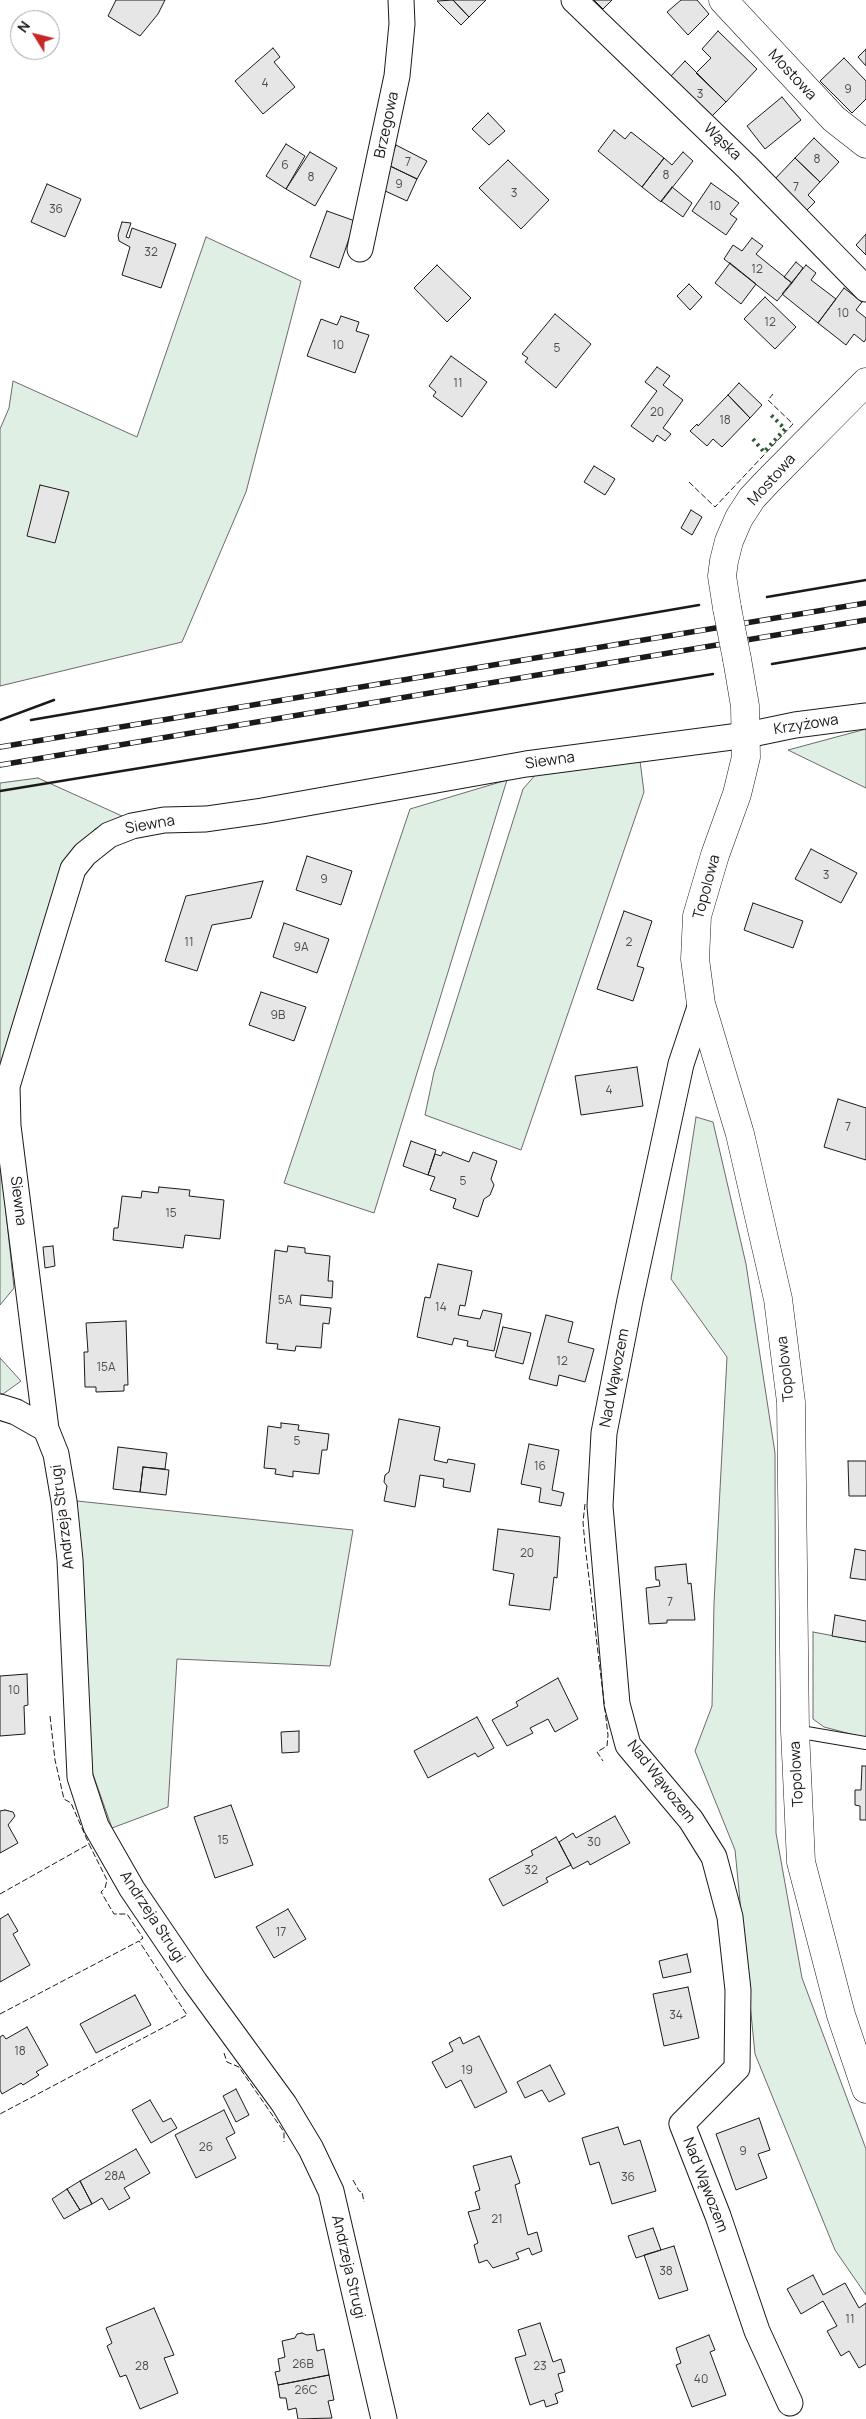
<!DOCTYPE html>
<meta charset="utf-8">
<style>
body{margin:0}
#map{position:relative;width:866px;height:2419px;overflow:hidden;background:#fff;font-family:Manrope,sans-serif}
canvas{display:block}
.north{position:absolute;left:10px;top:10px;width:50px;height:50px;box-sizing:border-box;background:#fff;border:1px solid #a3a3a3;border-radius:50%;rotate:306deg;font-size:14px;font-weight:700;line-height:20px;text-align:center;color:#1a1a1a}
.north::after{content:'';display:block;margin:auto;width:18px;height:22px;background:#c62828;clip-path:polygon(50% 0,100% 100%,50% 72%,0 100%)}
</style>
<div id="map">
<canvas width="866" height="2419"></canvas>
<div class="north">N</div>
</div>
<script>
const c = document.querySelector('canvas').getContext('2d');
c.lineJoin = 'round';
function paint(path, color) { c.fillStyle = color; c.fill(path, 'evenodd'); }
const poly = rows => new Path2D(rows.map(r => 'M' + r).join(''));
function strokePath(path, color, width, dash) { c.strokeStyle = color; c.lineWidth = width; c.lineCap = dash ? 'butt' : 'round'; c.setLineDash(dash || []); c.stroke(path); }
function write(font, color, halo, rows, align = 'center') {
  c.font = font + ' Manrope,sans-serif'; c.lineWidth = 4; c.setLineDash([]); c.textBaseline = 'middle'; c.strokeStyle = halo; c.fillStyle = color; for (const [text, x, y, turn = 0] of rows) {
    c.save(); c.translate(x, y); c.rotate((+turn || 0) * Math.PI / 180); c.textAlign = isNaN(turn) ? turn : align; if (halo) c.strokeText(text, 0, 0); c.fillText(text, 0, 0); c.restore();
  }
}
const green = poly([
 [206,237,301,281,246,492,182,642,0,686,0,429,9,408,13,381,137,437,206,237],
 [866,729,866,788,788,750,866,729],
 [640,761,644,792,521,1150,425,1115,434,1072,523,789,537,773,640,761],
 [38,778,122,816,95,829,69,856,0,1082,0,783,38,778],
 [507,780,374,1213,284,1183,410,809,507,780],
 [696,1117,713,1122,746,1264,775,1453,776,1833,802,1978,866,2149,866,2295,835,2250,755,2054,735,1850,695,1751,712,1706,714,1603,727,1357,671,1279,696,1117],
 [0,1156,14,1288,0,1305,0,1156],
 [0,1358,21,1381,3,1394,0,1393,0,1358],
 [77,1501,353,1530,330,1666,177,1659,168,1807,112,1828,89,1763,77,1501],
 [813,1632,866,1642,866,1738,824,1727,813,1719,813,1632]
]);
const building = poly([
 [116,0,165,0,158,14,140,36,108,16,116,0],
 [453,0,486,0,469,17,453,0],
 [453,0,469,17,461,25,437,1,453,0],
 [594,0,612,0,603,9,594,0],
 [681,0,697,0,709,14,688,35,667,12,681,0],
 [718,31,757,69,726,102,696,73,711,58,702,49,718,31],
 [273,48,280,57,274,62,295,87,263,114,235,81,273,48],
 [866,49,866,66,858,57,866,49],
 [844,58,866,81,866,99,852,113,820,81,844,58],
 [685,61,726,102,707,121,670,77,685,61],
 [782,97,801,120,765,149,747,126,782,97],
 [488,113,505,131,489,145,472,129,488,113],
 [614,130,625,139,631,132,664,158,642,187,598,151,614,130],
 [814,138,839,162,820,182,795,158,814,138],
 [286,144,305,156,286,189,266,176,286,144],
 [396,145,427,161,417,179,388,165,396,145],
 [310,152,337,168,315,206,286,189,310,152],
 [683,152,693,161,661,202,642,187,664,158,672,165,683,152],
 [795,158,820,182,808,195,815,202,804,213,772,182,795,158],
 [508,160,549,200,521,229,479,188,508,160],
 [388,165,417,179,407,201,383,190,388,165],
 [711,183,739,203,730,214,737,219,726,235,692,211,711,183],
 [47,184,81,199,65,237,31,222,47,184],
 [672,187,692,203,683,217,661,201,672,187],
 [327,211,355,221,339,268,310,257,327,211],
 [122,222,131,223,126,237,129,238,132,228,176,244,161,288,122,275,130,247,119,241,118,235,122,222],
 [866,234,866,255,856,245,866,234],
 [752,238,763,246,756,254,792,283,777,301,724,259,733,245,742,251,752,238],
 [796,262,803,268,792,283,784,277,796,262],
 [730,263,756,284,741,304,715,283,730,263],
 [437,265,471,298,447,322,414,288,437,265],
 [806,265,816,273,811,280,836,299,818,323,782,294,806,265],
 [689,284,702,297,690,310,677,296,689,284],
 [844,288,862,302,856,310,866,318,866,339,864,342,854,334,846,345,818,323,844,288],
 [765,297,796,327,775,349,744,319,765,297],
 [555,314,591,344,556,388,525,362,528,358,522,354,555,314],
 [341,316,359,322,356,331,369,335,355,373,307,356,321,319,337,325,341,316],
 [451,356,487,382,462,417,433,396,436,392,429,386,451,356],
 [657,367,670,376,663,385,683,400,663,428,671,434,665,441,657,435,653,442,631,426,657,391,645,382,657,367],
 [739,383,762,405,750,418,728,395,739,383],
 [728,395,750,418,722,447,713,439,707,446,690,431,697,424,698,426,728,395],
 [594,466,615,479,605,495,584,482,594,466],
 [40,485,69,492,55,543,27,536,40,485],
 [691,510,702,517,692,535,681,528,691,510],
 [811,849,857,873,841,903,795,879,811,849],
 [307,856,352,871,341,905,296,890,307,856],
 [263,881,251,918,212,925,197,971,165,961,186,896,263,881],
 [753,903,803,921,793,948,744,930,753,903],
 [624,911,652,921,637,966,644,968,633,1001,597,989,624,911],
 [284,923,329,939,317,973,273,957,284,923],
 [261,992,306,1007,294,1041,249,1025,261,992],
 [637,1067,643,1106,581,1115,575,1076,637,1067],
 [838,1099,866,1108,866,1160,824,1147,838,1099],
 [411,1141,436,1150,428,1175,403,1166,411,1141],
 [443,1152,469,1162,473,1152,497,1161,491,1179,494,1185,490,1195,484,1199,478,1217,453,1208,456,1199,430,1190,435,1177,428,1175,435,1154,441,1156,443,1152],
 [159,1187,190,1190,189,1196,224,1200,220,1239,185,1235,183,1248,113,1240,114,1228,118,1228,122,1196,141,1198,142,1191,158,1193,159,1187],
 [53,1246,55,1266,45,1268,43,1247,53,1246],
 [288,1246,305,1248,305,1253,330,1256,328,1281,333,1281,332,1298,301,1295,300,1305,331,1308,329,1324,323,1323,321,1348,296,1346,295,1351,277,1349,278,1344,266,1343,275,1250,287,1252,288,1246],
 [438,1264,472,1271,465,1306,460,1305,458,1315,480,1319,483,1310,502,1314,494,1351,467,1346,468,1341,454,1338,452,1345,417,1337,425,1297,430,1298,438,1264],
 [546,1315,573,1322,568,1342,594,1349,585,1382,559,1375,557,1386,529,1379,546,1315],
 [126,1321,128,1385,124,1385,124,1391,96,1392,96,1387,85,1387,84,1352,88,1352,86,1323,126,1321],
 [503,1327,531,1333,523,1364,495,1357,503,1327],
 [399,1419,440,1427,434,1460,447,1463,448,1459,475,1464,470,1492,443,1487,444,1479,420,1475,415,1507,384,1501,387,1486,384,1482,385,1475,389,1472,399,1419],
 [281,1423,299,1425,298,1430,329,1434,327,1450,322,1450,319,1474,293,1471,293,1477,275,1474,276,1469,264,1468,268,1426,281,1428,281,1423],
 [529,1444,559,1450,552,1490,564,1493,561,1506,539,1502,541,1488,521,1484,529,1444],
 [118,1447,167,1453,165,1469,143,1467,140,1492,113,1489,118,1447],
 [848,1461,866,1461,866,1496,849,1496,848,1461],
 [143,1467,169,1470,166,1495,140,1492,143,1467],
 [498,1529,560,1537,557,1578,554,1577,550,1610,509,1605,514,1574,493,1570,498,1529],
 [855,1549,866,1551,866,1580,850,1578,855,1549],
 [686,1564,688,1584,691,1583,695,1620,667,1620,667,1623,649,1624,646,1588,660,1586,659,1580,656,1580,655,1567,686,1564],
 [835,1615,866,1621,866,1642,832,1636,835,1615],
 [27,1674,28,1705,24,1706,25,1734,0,1736,0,1676,27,1674],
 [558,1678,578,1719,555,1732,548,1719,530,1728,533,1733,507,1746,492,1720,518,1706,516,1702,558,1678],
 [477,1717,494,1748,478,1757,475,1753,428,1778,414,1751,477,1717],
 [299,1731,299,1752,282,1753,281,1732,299,1731],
 [862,1766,866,1766,866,1820,860,1820,860,1806,855,1805,855,1790,861,1790,862,1766],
 [231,1805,253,1865,215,1878,194,1817,231,1805],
 [5,1810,13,1812,15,1816,8,1825,18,1843,0,1853,0,1811,5,1810],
 [615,1816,630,1843,590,1865,588,1861,573,1869,559,1842,573,1833,576,1838,615,1816],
 [556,1837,571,1865,546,1878,548,1882,503,1906,489,1879,533,1855,531,1851,556,1837],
 [288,1909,306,1939,274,1958,256,1927,288,1909],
 [8,1914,18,1931,13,1934,30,1965,0,1982,0,1919,8,1914],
 [687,1954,691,1972,663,1978,659,1961,687,1954],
 [688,1987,699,2038,664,2046,653,1994,688,1987],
 [135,1995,151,2025,96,2053,80,2024,135,1995],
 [27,2027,48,2065,36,2072,39,2075,23,2085,21,2083,2,2094,0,2090,0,2037,3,2035,6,2039,27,2027],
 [479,2036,507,2092,475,2108,461,2080,446,2088,432,2062,453,2051,449,2043,460,2037,463,2044,479,2036],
 [550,2065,565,2094,549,2102,542,2090,525,2098,517,2082,550,2065],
 [236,2089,249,2115,236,2122,223,2096,236,2089],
 [150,2100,163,2122,171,2118,177,2128,151,2143,132,2110,150,2100],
 [224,2110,235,2133,226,2138,236,2158,196,2178,175,2135,224,2110],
 [759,2118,770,2150,758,2154,767,2178,736,2190,716,2134,759,2118],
 [618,2127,624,2145,640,2140,656,2191,612,2204,599,2162,590,2165,582,2138,618,2127],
 [136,2149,150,2173,124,2188,130,2198,109,2210,102,2198,92,2204,80,2181,136,2149],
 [511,2156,520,2183,515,2185,528,2235,537,2232,542,2251,532,2255,529,2248,516,2253,519,2259,493,2268,487,2260,479,2263,474,2245,478,2243,468,2212,480,2209,475,2192,480,2190,473,2166,511,2156],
 [80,2181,92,2204,80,2210,67,2189,80,2181],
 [67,2189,80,2210,64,2219,52,2199,67,2189],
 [653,2228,661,2250,636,2258,628,2236,653,2228],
 [674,2246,688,2290,659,2299,644,2255,674,2246],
 [813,2275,823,2295,845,2283,859,2308,866,2303,866,2364,859,2368,849,2351,841,2356,827,2331,837,2326,823,2301,801,2314,787,2289,813,2275],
 [154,2308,174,2355,164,2358,178,2393,140,2409,126,2375,120,2377,107,2346,112,2343,106,2328,154,2308],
 [540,2323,553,2362,561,2359,565,2372,558,2374,563,2391,555,2394,558,2403,546,2407,544,2400,530,2405,515,2358,526,2355,518,2330,540,2323],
 [302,2333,307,2335,314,2334,317,2351,324,2349,329,2375,278,2385,275,2372,280,2371,278,2359,285,2357,282,2341,295,2338,297,2334,302,2333],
 [709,2335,715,2350,710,2352,726,2395,692,2407,676,2365,681,2363,676,2348,709,2335],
 [329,2375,334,2400,328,2401,332,2418,298,2419,296,2408,288,2410,286,2398,280,2398,278,2385,329,2375]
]);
const lane = poly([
 [795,1731,866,1743]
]);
const street = poly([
 [574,0,747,167,866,289],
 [360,249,397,76,402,24,401,0],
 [701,1004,681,1064,630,1300,604,1433,600,1506,617,1704,628,1745,691,1820,714,1857,730,1917,738,1990,737,2068,682,2124,718,2216,757,2331,790,2403],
 [0,1407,16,1412,46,1429],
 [384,2419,331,2191,311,2149,284,2104,195,1982,132,1889,96,1826,80,1777,70,1560,64,1501,56,1454,46,1429,8,1126,7,1086,73,869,85,854,109,835,132,826,164,820,206,819,262,811,526,764,747,735,795,725,866,716]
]);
const secondary = poly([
 [723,0,834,119,866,144],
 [727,608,722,576,724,561,729,541,739,518,752,498,767,482,866,382],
 [737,659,745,706,746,757,737,794,715,855,697,916,695,959,701,1004,740,1134,778,1299,791,1402,795,1731,801,1862,841,2015,866,2089]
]);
const rail = poly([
 [0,747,866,603],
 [0,765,866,620]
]);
const secondaryBridge = poly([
 [727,608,737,659]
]);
const hedge = poly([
 [753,439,764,452,785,429,770,414]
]);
const fence = poly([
 [689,482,715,507,793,424,768,400,773,394],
 [585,1504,583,1522,585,1545,608,1735,607,1746,597,1752,603,1761],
 [50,1716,55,1760,64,1799,71,1803,89,1844],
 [0,1894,89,1844,107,1880,105,1888,101,1892,114,1914,127,1914,143,1938,139,1941],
 [0,2014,139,1941,187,2015,0,2114],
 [224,2053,227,2062,239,2067,284,2132,284,2142],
 [353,2180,359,2191,362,2192,364,2202]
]);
const wall = poly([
 [767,597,866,580],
 [772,664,866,648],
 [0,720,54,700],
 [31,720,699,605],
 [0,791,713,674]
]);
const numberNames = [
 ["4",265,84],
 ["9",848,90],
 ["3",700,95],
 ["8",817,160],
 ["7",408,163],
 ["6",285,166],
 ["8",666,176],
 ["8",311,178],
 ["9",399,185],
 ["7",796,188],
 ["3",514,194],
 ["10",715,207],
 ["36",56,210],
 ["32",151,253],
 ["12",757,270],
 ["10",843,314],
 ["12",770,323],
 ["10",338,346],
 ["5",557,349],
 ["11",458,384],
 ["20",657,413],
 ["18",725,421],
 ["3",826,876],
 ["9",324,880],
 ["11",189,943],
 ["2",629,943],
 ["9A",301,948],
 ["9B",278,1016],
 ["4",609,1091],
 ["7",848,1128],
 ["5",463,1182],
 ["15",171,1214],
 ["5A",285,1301],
 ["14",441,1308],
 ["12",562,1362],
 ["15A",106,1368],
 ["5",297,1442],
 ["16",540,1467],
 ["20",527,1554],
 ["7",670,1603],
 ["10",14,1691],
 ["15",223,1841],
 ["30",594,1843],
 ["32",531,1871],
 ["17",281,1933],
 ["34",676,2016],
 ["18",20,2052],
 ["19",467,2071],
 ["26",206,2148],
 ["9",743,2152],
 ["28A",115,2177],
 ["36",628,2178],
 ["21",497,2220],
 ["38",666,2272],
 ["11",850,2320],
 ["26B",303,2365],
 ["28",142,2367],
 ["23",540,2367],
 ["40",701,2380],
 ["26C",306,2391]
];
const streetNames = [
 ["Mostowa",792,75,47],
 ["Brzegowa",387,125,-78],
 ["Wąska",722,142,44],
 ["Mostowa",772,480,-48],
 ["Krzyżowa",806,725,-9],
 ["Siewna",550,761,-8],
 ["Siewna",150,825,-10],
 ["Topolowa",707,887,-75],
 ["Siewna",18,1201,83],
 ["Topolowa",786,1369,-96],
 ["Nad Wąwozem",615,1378,-79],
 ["Andrzeja Strugi",63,1517,-97],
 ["Topolowa",797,1774,-93],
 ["Nad Wąwozem",661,1782,52],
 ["Andrzeja Strugi",152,1917,57],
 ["Nad Wąwozem",705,2185,69],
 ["Andrzeja Strugi",348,2267,77]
];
paint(green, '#e0efe3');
strokePath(green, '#6a6a6a', 1);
paint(building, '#e6e6e6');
strokePath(building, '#1a1a1a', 1);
strokePath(lane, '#1a1a1a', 14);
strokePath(street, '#1a1a1a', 27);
strokePath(secondary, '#1a1a1a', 29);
strokePath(lane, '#fff', 12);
strokePath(street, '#fff', 25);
strokePath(secondary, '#fff', 28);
strokePath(rail, '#1a1a1a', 5.5);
strokePath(rail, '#fff', 4, [11]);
strokePath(secondaryBridge, '#1a1a1a', 29, []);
strokePath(secondaryBridge, '#fff', 28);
strokePath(hedge, '#2b5a34', 4, [2.5, 4]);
strokePath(fence, '#1a1a1a', 1, [6, 2.5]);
strokePath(wall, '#1a1a1a', 2.5);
write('12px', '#4d4d4d', null, numberNames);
write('15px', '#1a1a1a', '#fff', streetNames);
</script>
